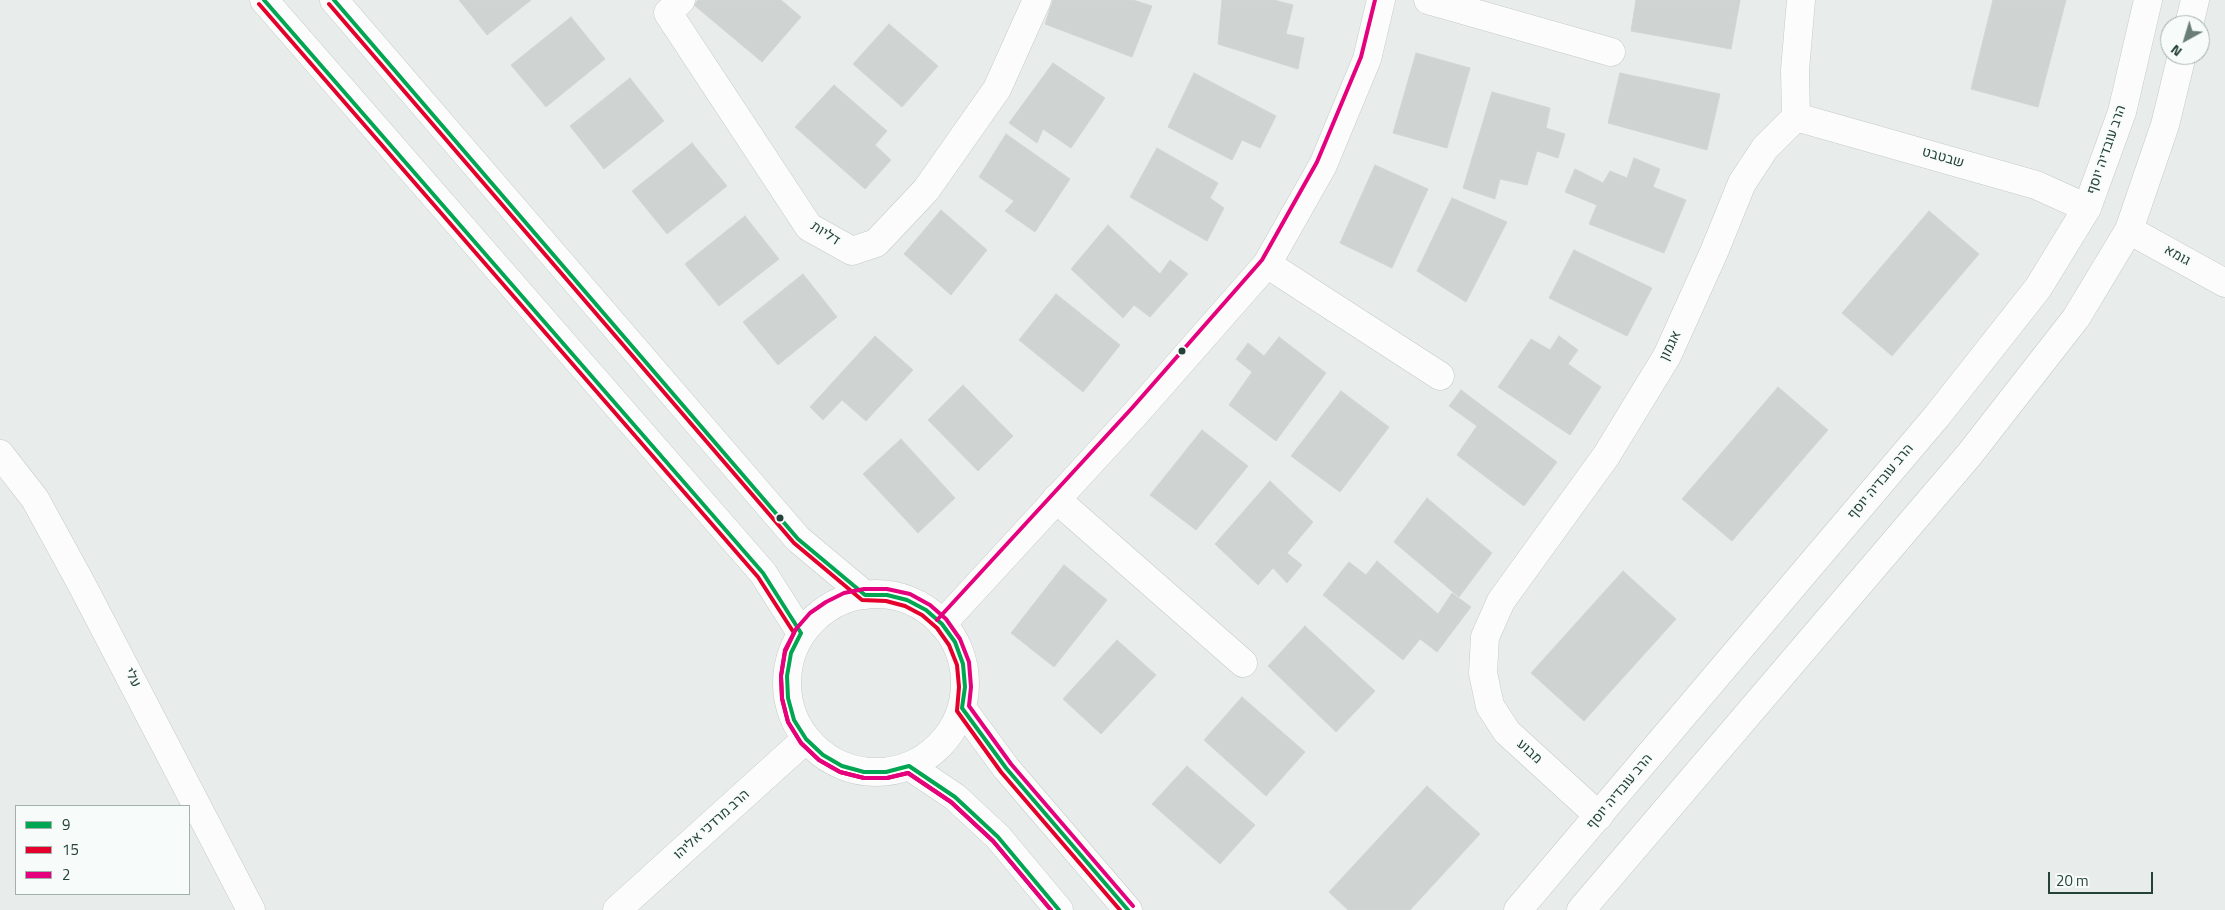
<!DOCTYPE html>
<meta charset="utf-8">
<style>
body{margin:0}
#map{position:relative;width:2225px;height:910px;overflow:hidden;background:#e8edeb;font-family:"Titillium Web",sans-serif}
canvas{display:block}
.legend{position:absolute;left:15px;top:805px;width:175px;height:90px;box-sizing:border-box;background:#f7fbf9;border:1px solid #a3b1ad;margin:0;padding:6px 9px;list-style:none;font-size:15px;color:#24423a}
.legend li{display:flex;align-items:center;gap:10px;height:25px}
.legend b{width:25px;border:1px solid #a3b1ad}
.north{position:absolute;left:2160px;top:15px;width:50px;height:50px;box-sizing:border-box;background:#f7fbf9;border:1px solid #a3b1ad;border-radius:50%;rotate:219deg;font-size:14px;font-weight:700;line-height:20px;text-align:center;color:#24423a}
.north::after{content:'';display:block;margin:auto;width:18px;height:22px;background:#697e78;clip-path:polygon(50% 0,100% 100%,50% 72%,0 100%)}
.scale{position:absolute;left:2048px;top:872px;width:105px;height:22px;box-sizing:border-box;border:2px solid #24423a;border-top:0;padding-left:6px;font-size:15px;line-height:18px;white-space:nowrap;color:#24423a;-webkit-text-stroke:4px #f7fbf9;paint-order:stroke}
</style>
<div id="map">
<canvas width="2225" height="910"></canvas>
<ul class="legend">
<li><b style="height:6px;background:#00a651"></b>9</li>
<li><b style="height:6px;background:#e4002b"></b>15</li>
<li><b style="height:6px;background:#e5007d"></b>2</li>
</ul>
<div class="north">N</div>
<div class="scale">20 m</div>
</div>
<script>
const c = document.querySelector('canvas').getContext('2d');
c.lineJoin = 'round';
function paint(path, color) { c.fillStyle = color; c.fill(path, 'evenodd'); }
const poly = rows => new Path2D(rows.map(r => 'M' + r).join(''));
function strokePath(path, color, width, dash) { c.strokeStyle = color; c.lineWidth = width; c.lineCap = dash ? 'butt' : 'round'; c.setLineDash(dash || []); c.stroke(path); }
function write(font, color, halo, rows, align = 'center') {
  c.font = font + ' "Titillium Web",Heebo,sans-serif'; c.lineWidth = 4; c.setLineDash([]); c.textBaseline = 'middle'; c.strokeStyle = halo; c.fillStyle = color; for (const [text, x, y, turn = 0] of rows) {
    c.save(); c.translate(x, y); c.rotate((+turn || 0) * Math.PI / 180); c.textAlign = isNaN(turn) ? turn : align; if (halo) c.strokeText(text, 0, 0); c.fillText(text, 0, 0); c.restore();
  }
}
const building = poly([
 [459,0,531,0,487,35,459,0],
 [698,0,781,0,801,17,762,62,694,5,698,0],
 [1053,0,1133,0,1152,6,1132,57,1045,24,1053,0],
 [1222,0,1274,0,1293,5,1286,34,1304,38,1298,69,1218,44,1222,0],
 [1636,0,1740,0,1731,49,1631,31,1636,0],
 [1993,0,2066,0,2038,107,1971,89,1993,0],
 [571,17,605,59,546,107,511,65,571,17],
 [889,24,938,66,902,107,853,64,889,24],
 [1416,53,1470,68,1447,148,1393,133,1416,53],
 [1053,63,1105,98,1071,148,1043,129,1037,143,1009,123,1053,63],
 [1194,73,1276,116,1260,148,1242,140,1232,160,1168,127,1194,73],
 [1620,73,1720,94,1707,150,1608,123,1620,73],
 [630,78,664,121,604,169,570,126,630,78],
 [834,85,887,131,875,145,891,160,865,189,795,127,834,85],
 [1492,92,1550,108,1546,128,1565,134,1558,158,1537,151,1527,185,1500,179,1495,199,1463,188,1492,92],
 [1006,134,1070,179,1035,232,1005,211,1014,201,979,177,1006,134],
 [692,143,727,186,667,234,632,191,692,143],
 [1157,148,1218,183,1210,198,1224,208,1207,241,1130,197,1157,148],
 [1634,158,1660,169,1653,187,1686,200,1664,253,1589,224,1597,205,1565,192,1575,169,1603,183,1610,171,1627,178,1634,158],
 [1375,165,1428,189,1392,268,1340,243,1375,165],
 [1452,198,1507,222,1466,302,1417,271,1452,198],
 [941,210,987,250,951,295,904,254,941,210],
 [1929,211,1979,254,1892,356,1842,313,1929,211],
 [745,216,779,259,719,306,685,264,745,216],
 [1108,225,1160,274,1170,260,1188,274,1150,317,1134,305,1123,318,1071,269,1108,225],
 [1574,250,1652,288,1627,336,1549,298,1574,250],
 [803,274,837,317,778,365,743,322,803,274],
 [1056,294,1120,345,1083,392,1019,340,1056,294],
 [875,336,913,370,866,421,842,400,823,420,810,407,875,336],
 [1559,336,1578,350,1568,364,1601,387,1570,435,1498,387,1531,339,1550,350,1559,336],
 [1279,337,1326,373,1276,441,1229,405,1252,372,1236,359,1248,343,1264,356,1279,337],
 [963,385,1013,436,978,471,928,420,963,385],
 [1778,387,1828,430,1732,541,1682,499,1778,387],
 [1461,390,1557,462,1524,506,1457,455,1477,426,1449,406,1461,390],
 [1341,391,1389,427,1340,492,1291,456,1341,391],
 [1202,430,1248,466,1196,530,1150,495,1202,430],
 [901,439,955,498,918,533,863,474,901,439],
 [1270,481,1313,522,1287,553,1302,565,1287,583,1273,568,1258,585,1215,544,1270,481],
 [1427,498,1492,553,1459,597,1394,542,1427,498],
 [1377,561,1438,614,1452,593,1471,607,1437,652,1420,639,1403,660,1323,595,1349,562,1366,575,1377,561],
 [1064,565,1107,600,1054,667,1011,633,1064,565],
 [1623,571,1676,619,1584,721,1531,673,1623,571],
 [1305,626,1375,691,1336,732,1268,666,1305,626],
 [1117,640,1156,675,1101,734,1063,699,1117,640],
 [1242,697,1305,752,1266,796,1204,740,1242,697],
 [1187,766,1255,825,1220,864,1152,804,1187,766],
 [1427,786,1480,834,1410,910,1348,910,1329,892,1427,786]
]);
const street = poly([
 [681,0,668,13,809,227,852,251,876,243,926,190,997,89,1037,0],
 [1428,0,1611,52],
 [1796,117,2036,185,2087,208],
 [2129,230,2225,283],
 [1267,264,1440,376],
 [0,454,35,499,82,585,251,910],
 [1056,499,1243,663],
 [942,624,1137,412,1267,264,1323,165,1367,59,1381,0],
 [1599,816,1507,732,1490,706,1483,673,1485,637,1501,601,1606,456,1667,356,1714,252,1742,183,1765,148,1796,117,1795,70,1801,0],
 [617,910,806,739]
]);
const secondary = poly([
 [264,0,763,573,801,633],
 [334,0,798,539,865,595],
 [2189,25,2195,0],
 '787 683a89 89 0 1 1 178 0a89 89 0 1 1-178 0Z',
 [962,708,1006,768,1128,910],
 [909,766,955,797,998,837,1059,910],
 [1518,910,1937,416,2038,288,2087,208,2122,112,2148,0],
 [1581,910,1969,455,2076,318,2129,230,2165,125,2182,55]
]);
const bus1 = poly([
 [264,0,763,573,801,633,791,653,787,676,788,698,794,720,806,739,823,755,842,766,864,772,886,772,909,766,955,797,998,837,1059,910],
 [334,0,798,539,865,595,887,595,907,600,926,610,942,624,955,642,963,664,965,687,962,708,1006,768,1128,910]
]);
const bus2 = poly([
 [259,4,758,577,794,633,785,652,781,676,782,698,788,722,801,743,819,760,840,772,864,778,887,778,908,773,951,802,993,841,1051,910],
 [329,4,794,543,862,600,886,601,905,606,922,615,937,628,949,645,957,665,959,687,957,711,1001,772,1120,910]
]);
const bus3 = poly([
 [937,620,1132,408,1262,260,1317,162,1361,57,1375,0],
 [1051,910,993,841,951,802,908,773,887,778,864,778,840,772,819,760,801,743,788,722,782,699,781,676,785,650,796,629,810,613,826,602,844,593,864,589,887,589,910,594,930,605,946,619,960,639,969,662,971,687,969,706,1011,764,1133,906]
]);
const markers = [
 [1182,351,4.5,"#24423a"],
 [780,518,4.5,"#24423a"]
];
const streetNames = [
 ["הרב עובדיה יוסף",2107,150,-71],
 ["שבטבט",1943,158,16],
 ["דליות",825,234,33],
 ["גומא",2177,256,29],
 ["אגמון",1671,346,-64],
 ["הרב עובדיה יוסף",1881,482,-50],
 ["עלי",132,678,63],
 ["מבוע",1529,752,42],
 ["הרב עובדיה יוסף",1620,792,-50],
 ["הרב מרדכי אליהו",712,825,-42]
];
paint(building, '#cfd4d2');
strokePath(building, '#d1d6d4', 1);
strokePath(street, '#c5cac8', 29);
strokePath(secondary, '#c3cbc8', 29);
strokePath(street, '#fcfcfc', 28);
strokePath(secondary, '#fcfcfc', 28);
strokePath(bus1, '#00a651', 4);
strokePath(bus2, '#e4002b', 4);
strokePath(bus3, '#e5007d', 4);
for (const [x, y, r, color] of markers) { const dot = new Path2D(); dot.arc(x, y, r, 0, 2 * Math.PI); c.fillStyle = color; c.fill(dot); strokePath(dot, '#f7fbf9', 2); }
write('14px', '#24423a', '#f7fbf9', streetNames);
</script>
